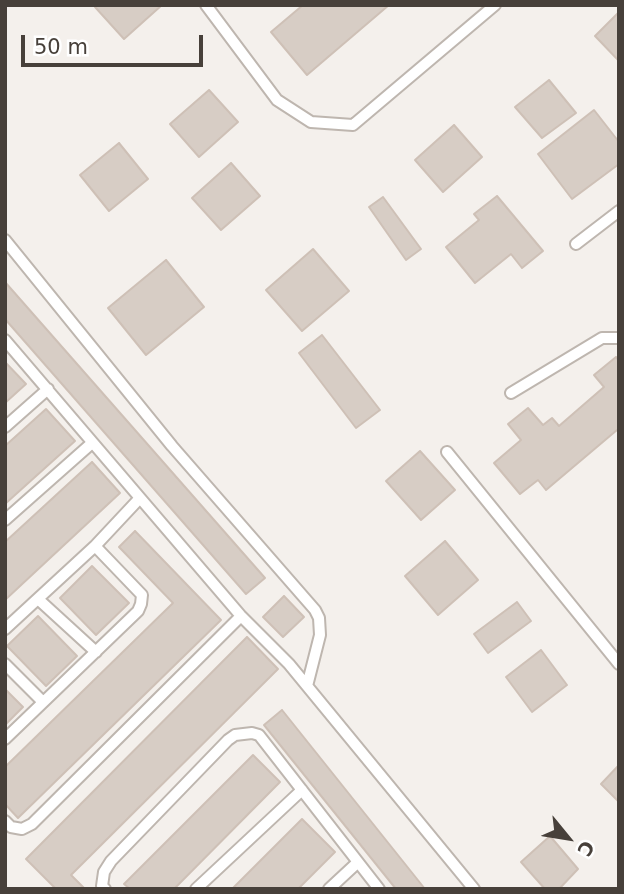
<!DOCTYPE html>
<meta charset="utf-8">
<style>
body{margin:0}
#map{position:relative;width:624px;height:894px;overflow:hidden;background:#f4f0ec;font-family:"DejaVu Sans",sans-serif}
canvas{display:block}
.frame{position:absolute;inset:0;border:7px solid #47403a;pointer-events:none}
.north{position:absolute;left:533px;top:803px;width:70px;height:70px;-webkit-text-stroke:5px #fff;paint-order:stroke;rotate:120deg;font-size:19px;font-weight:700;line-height:28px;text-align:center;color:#47403a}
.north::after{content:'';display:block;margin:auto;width:24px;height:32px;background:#47403a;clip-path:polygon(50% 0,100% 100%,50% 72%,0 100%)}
.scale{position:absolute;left:21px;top:35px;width:182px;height:32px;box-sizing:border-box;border:4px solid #47403a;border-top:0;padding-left:9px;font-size:21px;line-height:24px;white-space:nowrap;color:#47403a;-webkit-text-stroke:5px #fff;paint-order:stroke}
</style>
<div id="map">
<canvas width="624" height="894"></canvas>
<div class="frame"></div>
<div class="north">С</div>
<div class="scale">50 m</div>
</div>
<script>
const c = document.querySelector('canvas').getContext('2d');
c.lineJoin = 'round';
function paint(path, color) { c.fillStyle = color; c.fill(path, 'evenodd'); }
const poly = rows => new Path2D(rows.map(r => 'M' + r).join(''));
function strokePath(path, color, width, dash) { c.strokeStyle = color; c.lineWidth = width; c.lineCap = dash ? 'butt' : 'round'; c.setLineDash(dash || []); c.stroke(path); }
const building = poly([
 [97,5,162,5,124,39,95,7,97,5],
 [303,5,389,5,307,75,271,32,303,5],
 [619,12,619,61,595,36,619,12],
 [549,80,576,113,542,138,515,107,549,80],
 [209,90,238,122,199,157,170,124,209,90],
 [594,110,619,142,619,164,572,199,538,154,594,110],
 [454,125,482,157,443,192,415,160,454,125],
 [119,143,148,179,109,211,80,175,119,143],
 [231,163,260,196,221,230,192,198,231,163],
 [497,196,543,251,522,268,511,254,475,283,446,247,479,220,474,214,497,196],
 [383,197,421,249,406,260,369,207,383,197],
 [313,249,349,291,302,331,266,290,313,249],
 [166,260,204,307,146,355,108,308,166,260],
 [5,282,265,578,246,594,5,319,5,282],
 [322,335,380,410,356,428,299,353,322,335],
 [616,357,619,361,619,433,617,430,546,490,538,480,520,494,494,463,521,440,508,424,528,408,543,425,552,418,559,426,604,387,594,375,616,357],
 [5,362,26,384,5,403,5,362],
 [46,409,75,441,5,504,5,446,46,409],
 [420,451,455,490,421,520,386,481,420,451],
 [92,462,120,493,5,600,5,542,92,462],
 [135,531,221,620,18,818,5,804,5,767,173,603,119,547,135,531],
 [445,541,478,580,438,615,405,576,445,541],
 [92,566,129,603,96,635,60,598,92,566],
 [284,596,304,617,283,637,263,617,284,596],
 [517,602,531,621,488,653,474,634,517,602],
 [38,616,77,656,46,686,7,646,38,616],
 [247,637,278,669,71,875,85,889,56,889,26,859,247,637],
 [541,650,567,685,532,712,506,677,541,650],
 [5,689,23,707,5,725,5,689],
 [282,710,425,889,396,889,264,725,282,710],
 [253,755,280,782,174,889,130,889,124,884,253,755],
 [619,765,619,802,601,784,619,765],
 [302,819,335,852,298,889,232,889,302,819],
 [550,836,578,869,559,889,545,889,521,862,550,836]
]);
const lane = poly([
 [206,5,277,100,311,122,353,125,495,5],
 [5,240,172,446,315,610,319,618,320,635,307,686],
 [576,244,619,211],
 [5,340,241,616,289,664,474,889],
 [511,393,602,338,619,338],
 [5,427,48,389],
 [447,452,619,664],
 [5,520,92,443],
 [38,599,96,652],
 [5,629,95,546],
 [5,664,43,702],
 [5,739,138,611,141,604,142,595,95,546,139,499],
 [5,821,11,827,22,829,32,824,241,616],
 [105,889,102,886,104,872,111,861,228,740,235,735,252,733,259,735,379,889],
 [196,889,302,790],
 [329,889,357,863]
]);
paint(building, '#d7cdc5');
strokePath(building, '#cec0b6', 2);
strokePath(lane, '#beb6af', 14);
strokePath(lane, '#fff', 10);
</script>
